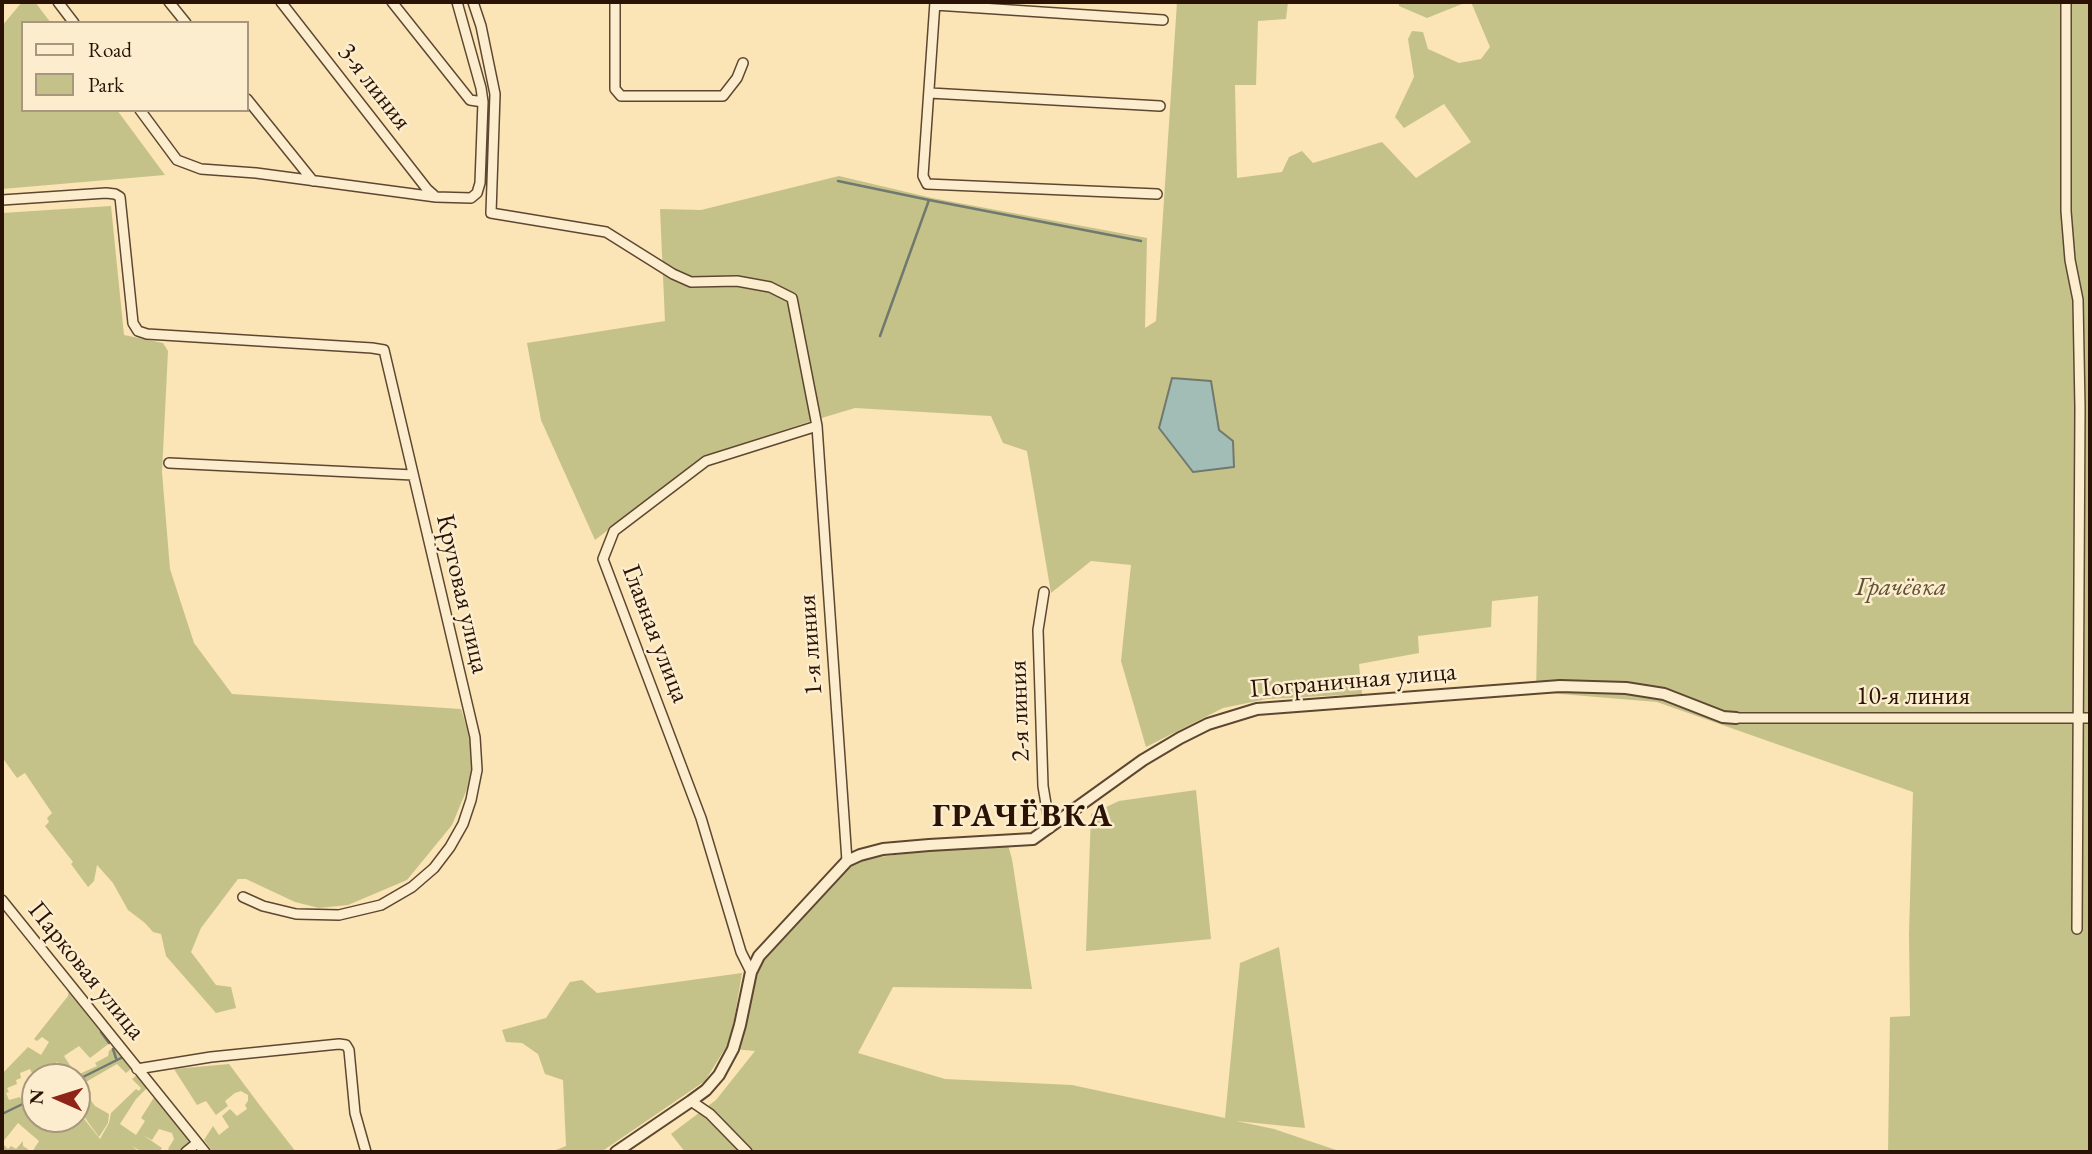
<!DOCTYPE html>
<meta charset="utf-8">
<style>
body{margin:0}
#map{position:relative;width:2092px;height:1154px;overflow:hidden;background:#fbe4b5;font-family:"EB Garamond",serif}
canvas{display:block}
.frame{position:absolute;inset:0;border:4px solid #2a1305;pointer-events:none}
.legend{position:absolute;left:21px;top:21px;width:228px;height:91px;box-sizing:border-box;background:#fcedcf;border:2px solid #a8967e;margin:0;padding:9px 12px;list-style:none;font-size:21px;color:#2a1305}
.legend li{display:flex;align-items:center;gap:14px;height:35px}
.legend b{width:35px;border:2px solid #a8967e}
.north{position:absolute;left:21px;top:1063px;width:70px;height:70px;box-sizing:border-box;background:#fcedcf;border:2px solid #a8967e;border-radius:50%;rotate:273deg;font-size:19px;font-weight:700;line-height:28px;text-align:center;color:#2a1305}
.north::after{content:'';display:block;margin:auto;width:24px;height:32px;background:#8f2418;clip-path:polygon(50% 0,100% 100%,50% 72%,0 100%)}
</style>
<div id="map">
<canvas width="2092" height="1154"></canvas>
<div class="frame"></div>
<ul class="legend">
<li><b style="height:9px;background:#fcedcf"></b>Road</li>
<li><b style="height:19px;background:#c5c289"></b>Park</li>
</ul>
<div class="north">N</div>
</div>
<script>
const c = document.querySelector('canvas').getContext('2d');
c.lineJoin = 'round';
function paint(path, color) { c.fillStyle = color; c.fill(path, 'evenodd'); }
const poly = rows => new Path2D(rows.map(r => 'M' + r).join(''));
function strokePath(path, color, width, dash) { c.strokeStyle = color; c.lineWidth = width; c.lineCap = dash ? 'butt' : 'round'; c.setLineDash(dash || []); c.stroke(path); }
function write(font, color, halo, rows, align = 'center') {
  c.font = font + ' "EB Garamond",serif'; c.lineWidth = 5; c.setLineDash([]); c.textBaseline = 'middle'; c.strokeStyle = halo; c.fillStyle = color; for (const [text, x, y, turn = 0] of rows) {
    c.save(); c.translate(x, y); c.rotate((+turn || 0) * Math.PI / 180); c.textAlign = isNaN(turn) ? turn : align; if (halo) c.strokeText(text, 0, 0); c.fillText(text, 0, 0); c.restore();
  }
}
const green = poly([
 [22,2,35,2,51,23,23,23,23,110,117,110,165,175,2,189,2,26],
 [1177,2,1288,2,1286,19,1258,21,1256,85,1235,85,1237,178,1282,172,1289,157,1302,151,1313,163,1382,142,1416,178,1471,142,1444,104,1404,128,1395,117,1414,77,1408,39,1412,31,1423,32,1428,49,1459,63,1481,59,1490,47,1471,2,2090,2,2090,1152,1888,1152,1890,1017,1910,1016,1909,934,1913,792,1657,702,1536,692,1538,596,1492,601,1491,627,1418,636,1419,653,1359,664,1362,694,1267,699,1223,708,1146,747,1121,661,1131,565,1091,561,1051,593,1027,451,1003,443,991,416,855,408,805,423,704,456,595,540,541,420,527,343,665,321,660,209,701,210,839,176,932,198,1147,238,1145,328,1156,321],
 [1172,378,1211,381,1219,430],
 [1399,2,1467,2,1427,18,1399,6],
 [111,206,124,335,163,343,168,351,162,472,170,569,194,643,232,694,461,709,471,740,472,777,452,825,407,880,348,905,319,908,295,902,246,879,238,879,201,928,191,952,216,985,231,987,236,1008,216,1013,166,956,161,934,153,932,145,923,128,910,113,883,97,865,94,881,88,887,71,864,73,862,45,826,49,822,47,818,52,813,25,773,17,778,2,757,2,213],
 [1196,790,1211,939,1086,951,1091,814,1119,801],
 [1007,841,1012,859,1032,989,893,987,858,1053,945,1079,1072,1085,1225,1118,1240,963,1279,947,1305,1128,1236,1121,1274,1129,1342,1152,685,1152,671,1134,716,1100,755,1051,733,1049,751,972,847,861],
 [742,973,731,1039,705,1081,601,1152,551,1152,566,1146,563,1080,545,1074,538,1054,522,1043,506,1042,502,1030,546,1018,570,982,582,980,597,993],
 [69,988,111,1042,90,1058,79,1046,64,1056,73,1070,72,1072,77,1075,97,1066,95,1063,108,1056,109,1051,114,1046,131,1069,126,1073,117,1064,77,1087,77,1077,67,1077,66,1073,61,1076,57,1075,54,1071,61,1066,57,1062,42,1073,46,1077,35,1077,35,1080,30,1069,20,1073,21,1078,16,1080,17,1084,7,1088,9,1092,6,1093,9,1100,20,1097,22,1101,35,1090,35,1119,77,1119,77,1110,100,1139,109,1123,111,1113,136,1089,139,1091,141,1088,132,1079,137,1075,148,1087,136,1099,120,1124,136,1135,145,1121,141,1118,155,1096,190,1140,183,1152,172,1152,168,1149,174,1139,172,1133,159,1129,152,1140,143,1135,162,1148,159,1152,142,1152,132,1146,139,1152,2,1151,2,1074,28,1047,41,1055,49,1042,42,1037,37,1041,34,1039,68,996],
 [18,1123,39,1141,32,1152,23,1146,23,1141,16,1149,11,1146,8,1149,2,1143],
 [229,1064,261,1107,296,1152,213,1152,204,1140,213,1126,219,1135,229,1127,222,1116,230,1109,237,1116,247,1109,245,1105,248,1101,248,1095,241,1091,235,1093,225,1101,228,1106,216,1115,206,1101,197,1105,174,1069],
 [87,1095,95,1106,109,1114,108,1123,99,1137,77,1107,77,1101]
]);
const water = poly([
 [1172,378,1211,381,1219,430,1233,441,1234,467,1193,472,1159,428,1172,378]
]);
const stream = poly([
 [838,181,929,200],
 [880,336,929,200,1141,241],
 [101,1032,109,1043],
 [113,1049,116,1058],
 [77,1080,121,1058],
 [2,1114,35,1098]
]);
const minor = poly([
 [58,2,74,23],
 [169,2,186,23],
 [281,2,427,189,436,197],
 [392,2,470,100,483,102],
 [473,2,481,26,495,94,491,213,606,232,673,274,691,282,737,281,770,287,792,298,817,426,847,861],
 [615,2,615,89,621,96,723,96,737,78,743,63],
 [935,2,923,176,927,184,1157,194],
 [2066,2,2066,211,2070,260,2078,300,2080,408,2077,929],
 [935,5,1163,20],
 [930,93,1160,106],
 [247,99,313,181],
 [140,110,177,160,201,169,256,173,436,197,471,198,477,193,480,183,483,102,481,88,457,2],
 [2,200,106,193,115,194,120,197,133,323,138,331,147,334,372,348,384,350,475,737,477,770,471,800,463,824,450,847,434,868,412,887,381,905,339,915,296,914,263,906,243,897],
 [169,463,413,475],
 [1044,592,1038,630,1043,786,1050,828],
 [1736,718,2090,718],
 [2,900,205,1152],
 [751,972,741,952,701,818,603,559,614,531,706,461,817,426],
 [137,1069,211,1057,339,1044,346,1045,349,1050,355,1113,366,1152],
 [691,1101,710,1114,747,1152],
 [186,1152,197,1143]
]);
const tertiary = poly([
 [616,1152,691,1101,706,1090,719,1075,733,1049,740,1025,751,972,759,956,847,861,860,855,883,849,929,845,1033,839,1143,760,1180,738,1208,724,1257,709,1560,686,1626,688,1664,694,1723,717,1736,718]
]);
const streetNames = [
 ["3-я линия",374,87,52],
 ["Круговая улица",462,594,77],
 ["Главная улица",655,634,69],
 ["1-я линия",811,645,-94],
 ["Пограничная улица",1353,681,-5],
 ["10-я линия",1913,697],
 ["2-я линия",1020,711,-92],
 ["Парковая улица",86,971,51]
];
const parkNames = [
 ["Грачёвка",1901,588]
];
const districtNames = [
 ["ГРАЧЁВКА",1023,817]
];
paint(green, '#c5c289');
paint(water, '#a1bdb6');
strokePath(water, '#71796f', 2);
strokePath(stream, '#71796f', 2.5);
strokePath(minor, '#5e4731', 12);
strokePath(tertiary, '#5e4731', 14);
strokePath(minor, '#fcedcf', 9);
strokePath(tertiary, '#fcedcf', 10);
write('26px', '#2a1305', '#fcedcf', streetNames);
write('italic 26px', '#605033', '#fcedcf', parkNames);
c.letterSpacing = '2px';
write('bold 33px', '#2a1305', '#fcedcf', districtNames);
c.letterSpacing = '0px';
</script>
